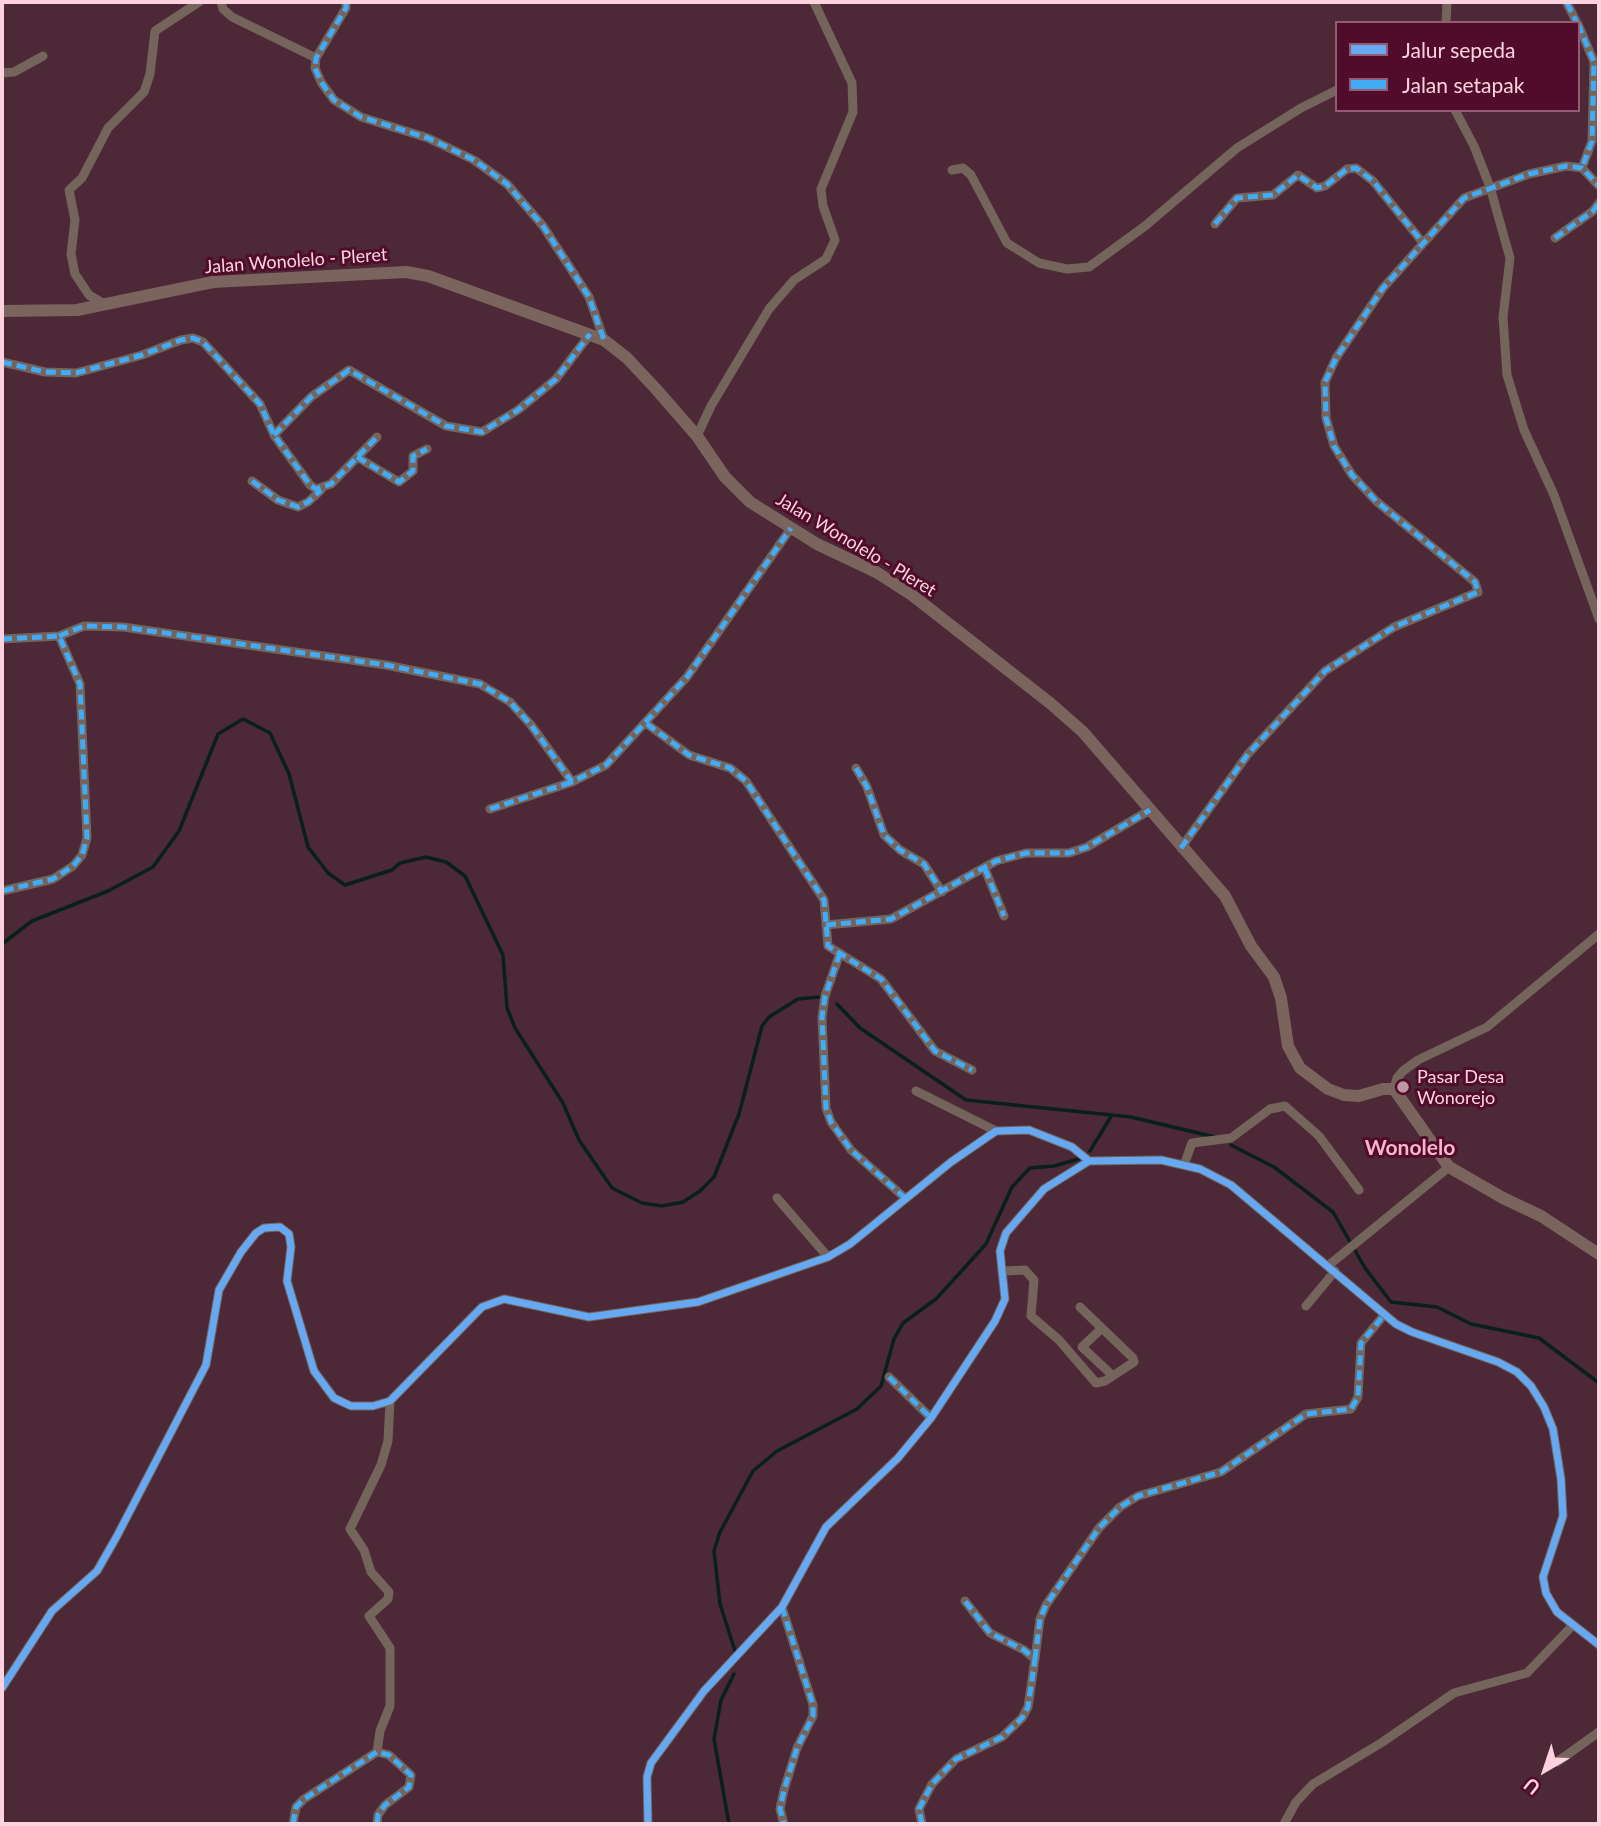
<!DOCTYPE html>
<style>
body{margin:0}
#map{position:relative;width:1601px;height:1826px;overflow:hidden;background:#4d2837;font-family:Lato,sans-serif}
canvas{display:block}
.frame{position:absolute;inset:0;border:4px solid #fdd2df;pointer-events:none}
.legend{position:absolute;left:1335px;top:21px;width:245px;height:91px;box-sizing:border-box;background:#500c2a;border:2px solid #955b72;margin:0;padding:9px 12px;list-style:none;font-size:21px;color:#fdd2df}
.legend li{display:flex;align-items:center;gap:14px;height:35px}
.legend b{width:35px;border:2px solid #955b72}
.north{position:absolute;left:1510px;top:1735px;width:70px;height:70px;-webkit-text-stroke:5px #500c2a;paint-order:stroke;rotate:219deg;font-size:19px;font-weight:700;line-height:28px;text-align:center;color:#fdd2df}
.north::after{content:'';display:block;margin:auto;width:24px;height:32px;background:#fdd2df;clip-path:polygon(50% 0,100% 100%,50% 72%,0 100%)}
</style>
<div id="map">
<canvas width="1601" height="1826"></canvas>
<div class="frame"></div>
<ul class="legend">
<li><b style="height:9px;background:#66a8f1"></b>Jalur sepeda</li>
<li><b style="height:9px;background:#42abf6"></b>Jalan setapak</li>
</ul>
<div class="north">U</div>
</div>
<script>
const c = document.querySelector('canvas').getContext('2d');
c.lineJoin = 'round';
const poly = rows => new Path2D(rows.map(r => 'M' + r).join(''));
function strokePath(path, color, width, dash) { c.strokeStyle = color; c.lineWidth = width; c.lineCap = dash ? 'butt' : 'round'; c.setLineDash(dash || []); c.stroke(path); }
function write(font, color, halo, rows, align = 'center') {
  c.font = font + ' Lato,sans-serif'; c.lineWidth = 6; c.setLineDash([]); c.textBaseline = 'middle'; c.strokeStyle = halo; c.fillStyle = color; for (const [text, x, y, turn = 0] of rows) {
    c.save(); c.translate(x, y); c.rotate((+turn || 0) * Math.PI / 180); c.textAlign = isNaN(turn) ? turn : align; if (halo) c.strokeText(text, 0, 0); c.fillText(text, 0, 0); c.restore();
  }
}
const stream = poly([
 [2,944,32,921,108,891,153,867,179,831,218,734,243,719,270,733,289,774,308,847,328,873,345,885,392,870,400,863,426,857,446,862,465,876,503,955,507,1008,515,1028,563,1103,579,1140,612,1188,642,1203,662,1206,683,1202,700,1191,714,1177,739,1114,762,1026,769,1017,798,999,819,997],
 [837,1004,860,1028,966,1100,1131,1117,1215,1137],
 [1231,1145,1274,1167,1333,1212,1365,1268,1391,1302,1437,1307,1471,1324,1539,1338,1599,1383],
 [1090,1151,1112,1115],
 [1599,1583,1599,1589],
 [736,1654,720,1604,714,1551,720,1532,753,1471,777,1451,857,1409,881,1386,894,1339,903,1323,936,1299,986,1244,1012,1187,1030,1168,1054,1166,1082,1158],
 [729,1824,714,1739,721,1700,734,1674]
]);
const minor = poly([
 [221,2,223,9,232,17,316,58],
 [346,2,346,8,316,58,315,68,321,82,334,100,361,117,428,138,474,160,507,184,543,226,589,297,604,340],
 [1567,3,1577,23],
 [1446,23,1447,2],
 [1578,24,1594,62,1592,141,1582,168],
 [2,73,14,72,43,56],
 [1455,110,1474,146,1490,187,1510,258,1503,317,1507,375,1524,430,1554,495,1599,619],
 [952,170,963,168,971,175,1007,243,1039,263,1067,269,1089,267,1145,226,1237,148,1301,108,1337,90],
 [1215,224,1237,198,1273,195,1298,175,1317,188,1325,186,1347,169,1356,168,1373,181,1423,243],
 [1555,238,1593,211,1599,203],
 [106,305,89,295,75,274,71,254,75,220,69,190,82,178,108,128,144,92,150,74,155,31,199,2],
 [2,362,45,372,76,373,142,355,181,340,193,338,203,342,260,404,274,435,310,485,316,489,331,484,377,437],
 [274,435,311,397,349,370,446,426,482,432,518,410,556,379,590,334],
 [697,436,711,406,769,309,794,280,826,259,835,240,823,206,821,189,853,112,852,83,814,2],
 [357,457,399,482,413,471,413,456,427,449],
 [252,481,278,500,298,507,308,502,321,490],
 [59,636,84,626,123,627,386,665,480,684,510,702,531,725,572,782,606,765,687,677,791,528],
 [2,639,59,636,80,684,87,838,82,855,73,866,53,879,2,891],
 [647,724,689,755,730,768,746,781,824,900,828,946,881,979,935,1051,972,1070],
 [856,768,867,787,884,835,900,850,924,864,942,892],
 [490,809,572,782],
 [1181,848,1248,754,1325,671,1394,627,1478,592,1475,582,1376,501,1352,475,1334,446,1326,418,1325,382,1336,358,1383,288,1464,198,1529,174,1566,166,1582,168,1599,186],
 [985,869,1004,916],
 [826,925,891,919,996,861,1026,853,1069,853,1087,847,1150,810],
 [840,953,825,996,822,1017,826,1108,831,1122,851,1150,905,1198],
 [1394,1089,1397,1078,1403,1071,1418,1060,1487,1027,1599,934],
 [916,1091,996,1131],
 [1184,1165,1192,1143,1231,1138,1270,1109,1285,1106,1319,1136,1359,1190],
 [777,1198,828,1257],
 [1329,1265,1449,1167],
 [1004,1271,1025,1270,1034,1280,1031,1316,1059,1340,1096,1383,1105,1381,1134,1362,1133,1358,1080,1307],
 [1306,1306,1335,1271],
 [1102,1328,1082,1347,1113,1376],
 [889,1377,931,1418],
 [782,1607,813,1705,813,1716,797,1748,784,1790,780,1809,784,1824],
 [1035,1659,1040,1619,1046,1605,1099,1528,1120,1507,1138,1496,1221,1472,1306,1414,1351,1409,1358,1397,1361,1343,1384,1315],
 [2,1688,52,1611,97,1571,117,1536,206,1365,219,1290,241,1252,256,1233,264,1228,280,1227,289,1234,291,1247,287,1281,314,1371,334,1398,351,1406,373,1406,390,1401,482,1307,504,1299,589,1317,698,1302,828,1257,850,1244,951,1162,996,1131,1029,1130,1072,1147,1089,1161],
 [377,1752,380,1731,390,1706,390,1648,369,1616,388,1599,389,1592,371,1572,364,1550,350,1529,381,1465,388,1441,390,1401],
 [1557,1762,1599,1732],
 [293,1824,296,1807,304,1799,377,1752,389,1755,411,1775,409,1787,385,1805,378,1815,377,1824],
 [648,1824,647,1777,651,1763,704,1691,782,1607,826,1527,898,1458,931,1418,995,1321,1005,1299,1000,1251,1006,1233,1044,1189,1089,1161,1161,1160,1200,1169,1231,1185,1396,1324,1412,1332,1498,1362,1517,1372,1531,1386,1544,1407,1553,1429,1561,1479,1563,1516,1543,1577,1546,1593,1557,1612,1599,1645],
 [922,1824,919,1809,932,1784,956,1759,1002,1737,1022,1718,1028,1707,1035,1659,1024,1650,990,1633,965,1601],
 [1284,1824,1296,1802,1313,1784,1381,1743,1454,1693,1527,1673,1572,1626]
]);
const secondary = poly([
 [2,311,77,310,213,282,406,272,428,276,604,340,627,358,656,389,697,436,725,477,750,502,817,544,876,572,912,595,1050,703,1083,732,1225,896,1251,946,1274,977,1281,998,1288,1046,1300,1068,1328,1089,1344,1095,1359,1096,1383,1089,1394,1089,1449,1167,1503,1198,1541,1216,1599,1254]
]);
const quiet = poly([
 [346,2,346,8,316,58,315,68,321,82,334,100,361,117,428,138,474,160,507,184,543,226,589,297,604,340],
 [1567,3,1577,23],
 [1578,24,1594,62,1592,141,1582,168],
 [1215,224,1237,198,1273,195,1298,175,1317,188,1325,186,1347,169,1356,168,1373,181,1423,243],
 [1555,238,1593,211,1599,203],
 [2,362,45,372,76,373,142,355,181,340,193,338,203,342,260,404,274,435,310,485,316,489,331,484,377,437],
 [274,435,311,397,349,370,446,426,482,432,518,410,556,379,590,334],
 [357,457,399,482,413,471,413,456,427,449],
 [252,481,278,500,298,507,308,502,321,490],
 [59,636,84,626,123,627,386,665,480,684,510,702,531,725,572,782,606,765,687,677,791,528],
 [2,639,59,636,80,684,87,838,82,855,73,866,53,879,2,891],
 [647,724,689,755,730,768,746,781,824,900,828,946,881,979,935,1051,972,1070],
 [856,768,867,787,884,835,900,850,924,864,942,892],
 [490,809,572,782],
 [1181,848,1248,754,1325,671,1394,627,1478,592,1475,582,1376,501,1352,475,1334,446,1326,418,1325,382,1336,358,1383,288,1464,198,1529,174,1566,166,1582,168,1599,186],
 [985,869,1004,916],
 [826,925,891,919,996,861,1026,853,1069,853,1087,847,1150,810],
 [840,953,825,996,822,1017,826,1108,831,1122,851,1150,905,1198],
 [889,1377,931,1418],
 [782,1607,813,1705,813,1716,797,1748,784,1790,780,1809,784,1824],
 [1035,1659,1040,1619,1046,1605,1099,1528,1120,1507,1138,1496,1221,1472,1306,1414,1351,1409,1358,1397,1361,1343,1384,1315],
 [293,1824,296,1807,304,1799,377,1752,389,1755,411,1775,409,1787,385,1805,378,1815,377,1824],
 [922,1824,919,1809,932,1784,956,1759,1002,1737,1022,1718,1028,1707,1035,1659,1024,1650,990,1633,965,1601]
]);
const cycleway = poly([
 [2,1688,52,1611,97,1571,117,1536,206,1365,219,1290,241,1252,256,1233,264,1228,280,1227,289,1234,291,1247,287,1281,314,1371,334,1398,351,1406,373,1406,390,1401,482,1307,504,1299,589,1317,698,1302,828,1257,850,1244,951,1162,996,1131,1029,1130,1072,1147,1089,1161],
 [648,1824,647,1777,651,1763,704,1691,782,1607,826,1527,898,1458,931,1418,995,1321,1005,1299,1000,1251,1006,1233,1044,1189,1089,1161,1161,1160,1200,1169,1231,1185,1396,1324,1412,1332,1498,1362,1517,1372,1531,1386,1544,1407,1553,1429,1561,1479,1563,1516,1543,1577,1546,1593,1557,1612,1599,1645]
]);
const markers = [
 [1403,1087,7,"#bf96a4"]
];
const streetNames = [
 ["Jalan Wonolelo - Pleret",296,261,-4],
 ["Jalan Wonolelo - Pleret",856,545,31]
];
const poiNames = [
 ["Pasar Desa",1417,1077],
 ["Wonorejo",1417,1098]
];
const quarterNames = [
 ["Wonolelo",1410,1148]
];
strokePath(stream, '#091f1c', 3.5);
strokePath(minor, '#74645c', 9);
strokePath(secondary, '#7a645d', 12);
strokePath(quiet, '#42abf6', 5, [10, 5]);
strokePath(cycleway, '#66a8f1', 7);
for (const [x, y, r, color] of markers) { const dot = new Path2D(); dot.arc(x, y, r, 0, 2 * Math.PI); c.fillStyle = color; c.fill(dot); strokePath(dot, '#500c2a', 2.5); }
write('18px', '#fdd2df', '#500c2a', streetNames);
write('18px', '#fdd2df', '#500c2a', poiNames, 'left');
write('bold 21px', '#f8b6ca', '#500c2a', quarterNames);
</script>
